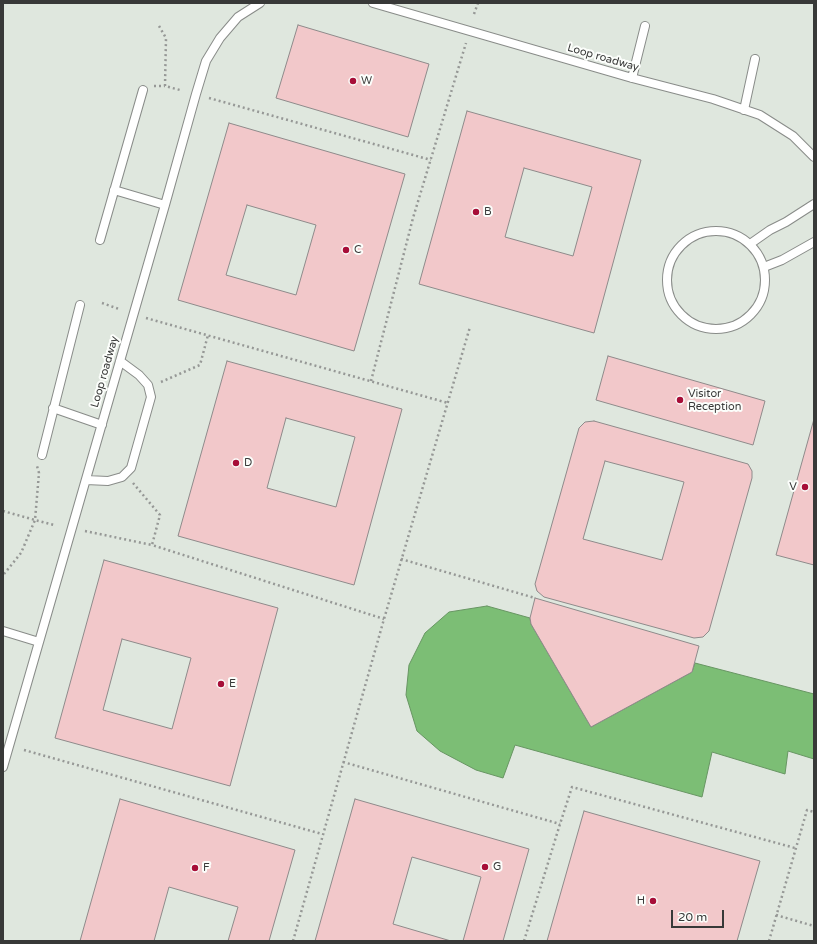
<!DOCTYPE html>
<style>
body{margin:0}
#map{position:relative;width:817px;height:944px;overflow:hidden;background:#eef1ee;font-family:"Varela Round",sans-serif}
canvas{display:block}
.frame{position:absolute;inset:0;border:4px solid #383938;pointer-events:none}
.scale{position:absolute;left:671px;top:910px;width:53px;height:18px;box-sizing:border-box;border:2px solid #383938;border-top:0;padding-left:5px;font-size:12px;line-height:14px;white-space:nowrap;color:#383938;-webkit-text-stroke:3px #fcfefb;paint-order:stroke}
</style>
<div id="map">
<canvas width="817" height="944"></canvas>
<div class="frame"></div>
<div class="scale">20 m</div>
</div>
<script>
const c = document.querySelector('canvas').getContext('2d');
c.lineJoin = 'round';
function paint(path, color) { c.fillStyle = color; c.fill(path, 'evenodd'); }
const poly = rows => new Path2D(rows.map(r => 'M' + r).join(''));
function strokePath(path, color, width, dash) { c.strokeStyle = color; c.lineWidth = width; c.lineCap = dash ? 'butt' : 'round'; c.setLineDash(dash || []); c.stroke(path); }
function write(font, color, halo, rows, align = 'center') {
  c.font = font + ' "Varela Round",sans-serif'; c.lineWidth = 4; c.setLineDash([]); c.textBaseline = 'middle'; c.strokeStyle = halo; c.fillStyle = color; for (const [text, x, y, turn = 0] of rows) {
    c.save(); c.translate(x, y); c.rotate((+turn || 0) * Math.PI / 180); c.textAlign = isNaN(turn) ? turn : align; if (halo) c.strokeText(text, 0, 0); c.fillText(text, 0, 0); c.restore();
  }
}
const built = poly([
 [3,3,814,3,814,941,3,941]
]);
const water = poly([
 [487,606,530,618,531,624,591,727,692,672,695,663,814,694,814,759,788,751,785,774,712,752,702,797,515,745,503,778,476,770,440,751,417,731,406,695,409,665,425,633,449,612,487,606]
]);
const building = poly([
 [298,25,429,64,408,137,276,98,298,25],
 [467,111,641,160,594,333,419,284,467,111],
 [524,168,592,187,573,256,505,237,524,168],
 [229,123,405,174,354,351,178,300,229,123],
 [247,205,316,225,296,295,226,275,247,205],
 [608,356,765,401,753,445,596,400,608,356],
 [227,361,402,409,354,585,178,536,227,361],
 [286,418,355,437,336,507,267,488,286,418],
 [814,419,814,565,776,555,814,419],
 [594,421,748,464,752,471,752,478,709,631,703,637,694,638,544,597,537,591,535,584,579,428,585,422,594,421],
 [605,461,684,482,662,560,583,539,605,461],
 [104,560,278,608,230,786,55,738,104,560],
 [122,639,191,658,172,729,103,710,122,639],
 [535,598,699,646,692,672,591,727,531,624,530,618,535,598],
 [120,799,295,850,269,941,228,941,238,907,169,887,154,941,80,941,120,799],
 [355,799,529,849,503,941,463,941,481,877,412,857,393,924,451,941,315,941,355,799],
 [584,811,760,861,737,941,547,941,584,811]
]);
const path = poly([
 [474,14,478,3],
 [159,26,166,38,165,86,180,90],
 [154,86,165,86],
 [209,98,431,160],
 [102,303,119,309],
 [146,318,448,403],
 [371,381,413,218,466,43],
 [161,382,200,365,208,335],
 [133,483,160,515,152,545,384,619],
 [3,511,35,520,54,525],
 [85,531,152,545],
 [401,559,535,598],
 [4,574,21,553,35,520,39,473,37,466],
 [24,750,322,834],
 [343,762,560,824],
 [776,915,814,926],
 [293,941,384,619,470,327],
 [524,941,560,824,572,787,795,848],
 [769,941,807,810,814,812]
]);
const lane = poly([
 [373,3,632,78,713,99,760,115,793,136,814,157],
 [632,78,645,26],
 [744,110,755,59],
 [114,190,165,205],
 '667 280a49 49 0 1 1 98 0a49 49 0 1 1-98 0Z',
 [100,240,143,90],
 [750,244,770,230,786,222,814,204],
 [764,267,782,260,814,242],
 [53,408,102,425],
 [42,455,80,305],
 [86,480,108,481,122,477,131,468,151,397,148,385,139,375,120,361],
 [3,631,39,642],
 [3,767,165,205,196,94,206,61,220,38,238,17,260,3]
]);
const markers = [
 [353,81,4,"#a70e38"],
 [476,212,4,"#a70e38"],
 [346,250,4,"#a70e38"],
 [680,400,4,"#a70e38"],
 [236,463,4,"#a70e38"],
 [805,487,4,"#a70e38"],
 [221,684,4,"#a70e38"],
 [485,867,4,"#a70e38"],
 [195,868,4,"#a70e38"],
 [653,901,4,"#a70e38"]
];
const streetNames = [
 ["Loop roadway",603,58,16],
 ["Loop roadway",105,372,-74]
];
const poiNames = [
 ["W",361,81],
 ["B",484,212],
 ["C",354,250],
 ["Visitor",688,394],
 ["Reception",688,407],
 ["D",244,463],
 ["V",797,487,"right"],
 ["E",229,684],
 ["G",493,867],
 ["F",203,868],
 ["H",645,901,"right"]
];
paint(built, '#dfe7de');
paint(water, '#7cbe75');
strokePath(water, '#689663', 1);
paint(building, '#f2c8ca');
strokePath(building, '#8f8b8b', 1);
strokePath(lane, '#898c89', 10);
strokePath(path, '#969896', 2.5, [2, 3]);
strokePath(lane, '#fff', 8);
for (const [x, y, r, color] of markers) { const dot = new Path2D(); dot.arc(x, y, r, 0, 2 * Math.PI); c.fillStyle = color; c.fill(dot); strokePath(dot, '#fcfefb', 1.5); }
write('11px', '#383938', '#fcfefb', streetNames);
write('11px', '#383938', '#fcfefb', poiNames, 'left');
</script>
